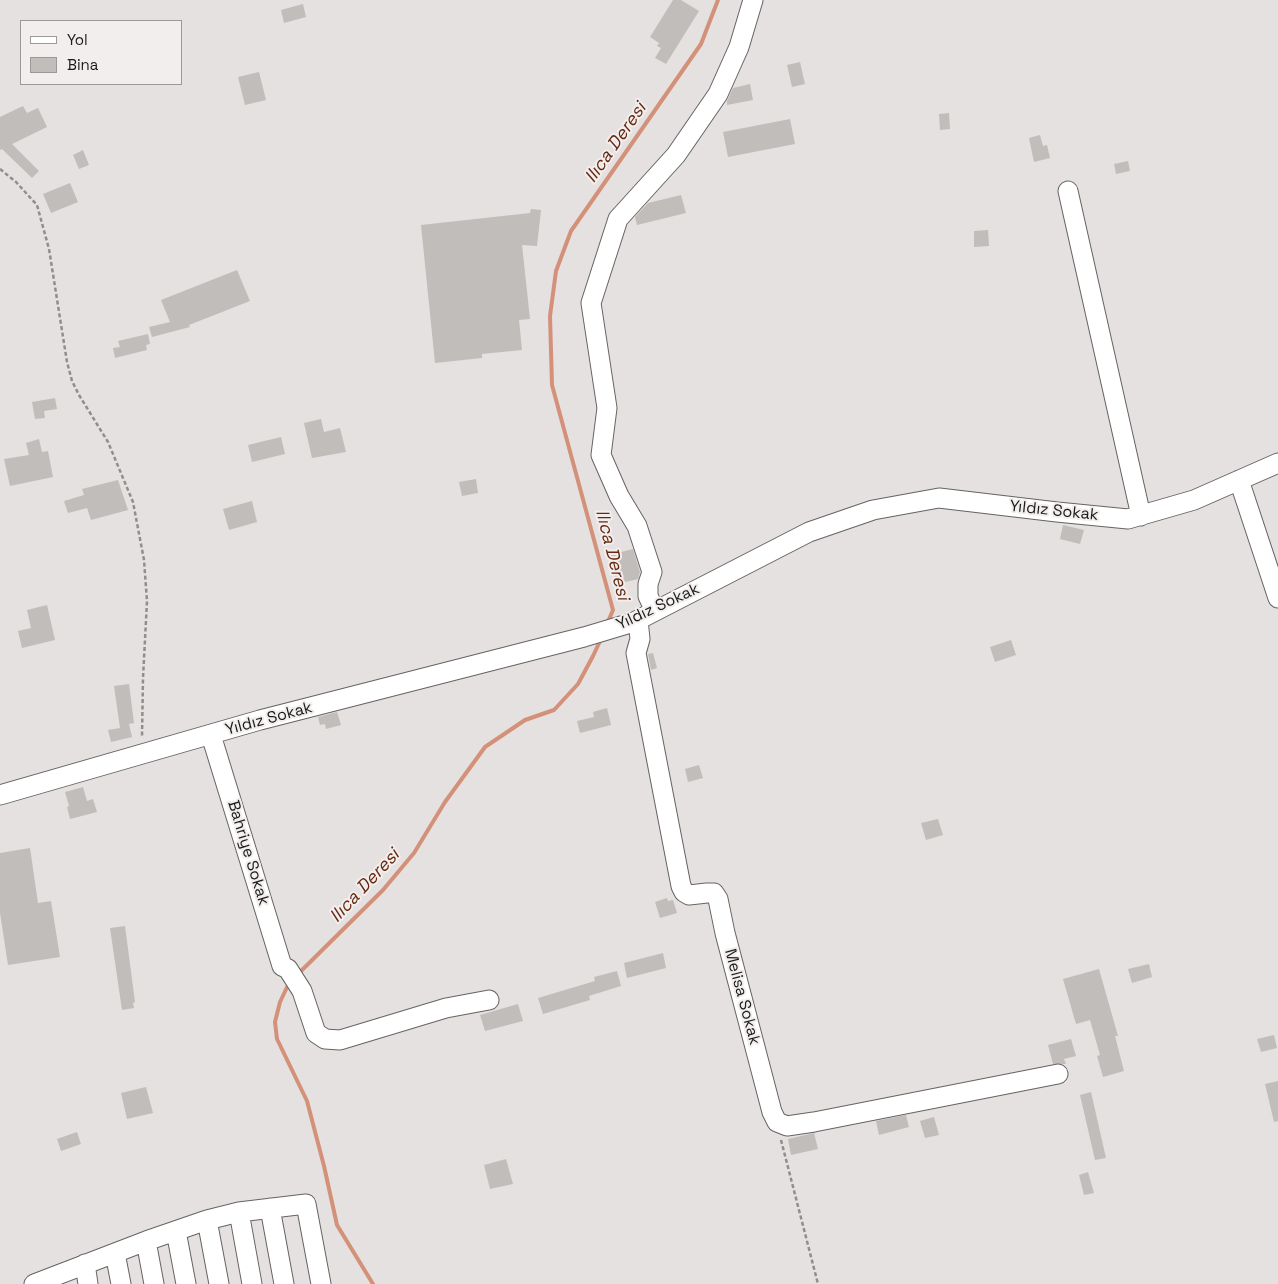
<!DOCTYPE html>
<meta charset="utf-8">
<style>
body{margin:0}
#map{position:relative;width:1278px;height:1284px;overflow:hidden;background:#e4e1e0;font-family:"Space Grotesk",sans-serif}
canvas{display:block}
.legend{position:absolute;left:20px;top:20px;width:162px;height:65px;box-sizing:border-box;background:#f2eeed;border:1px solid #9c9999;margin:0;padding:6px 9px;list-style:none;font-size:15px;color:#1b1a1a}
.legend li{display:flex;align-items:center;gap:10px;height:25px}
.legend b{width:25px;border:1px solid #9c9999}
</style>
<div id="map">
<canvas width="1278" height="1284"></canvas>
<ul class="legend">
<li><b style="height:6px;background:#fff"></b>Yol</li>
<li><b style="height:14px;background:#c0bdbb"></b>Bina</li>
</ul>
</div>
<script>
const c = document.querySelector('canvas').getContext('2d');
c.lineJoin = 'round';
const poly = rows => new Path2D(rows.map(r => 'M' + r).join(''));
function strokePath(path, color, width, dash) { c.strokeStyle = color; c.lineWidth = width; c.lineCap = dash ? 'butt' : 'round'; c.setLineDash(dash || []); c.stroke(path); }
function paint(path, color) { c.fillStyle = color; c.fill(path, 'evenodd'); }
function write(font, color, halo, rows, align = 'center') {
  c.font = font + ' "Space Grotesk",sans-serif'; c.lineWidth = 4; c.setLineDash([]); c.textBaseline = 'middle'; c.strokeStyle = halo; c.fillStyle = color; for (const [text, x, y, turn = 0] of rows) {
    c.save(); c.translate(x, y); c.rotate((+turn || 0) * Math.PI / 180); c.textAlign = isNaN(turn) ? turn : align; if (halo) c.strokeText(text, 0, 0); c.fillText(text, 0, 0); c.restore();
  }
}
const stream = poly([
 [607,624,613,610,552,385,550,316,556,271,571,231,701,44,718,0],
 [298,974,383,890,414,853,445,802,485,747,525,720,554,710,578,684,593,656,601,639],
 [289,983,280,1002,275,1022,277,1039,307,1101,324,1166,337,1225,373,1284]
]);
const building = poly([
 [673,0,681,0,699,11,666,64,655,58,661,48,657,46,659,43,650,37],
 [303,4,306,17,284,23,281,10],
 [800,62,805,84,792,87,787,65],
 [259,72,266,100,245,105,238,77],
 [750,84,753,100,727,105,727,101,733,88],
 [23,106,27,113,38,108,47,127,12,144,39,171,32,178,2,149,0,150,0,117],
 [949,113,950,129,940,130,939,114],
 [790,119,795,144,728,157,723,132],
 [1040,135,1043,146,1047,145,1050,158,1034,162,1029,138],
 [83,150,89,165,79,169,73,155],
 [1128,161,1130,171,1116,174,1114,164],
 [70,183,78,202,51,213,43,194],
 [681,195,686,213,637,225,635,217,648,203],
 [531,209,541,210,537,246,522,245,530,319,519,320,522,350,482,354,482,358,435,363,421,225,530,213],
 [988,230,989,246,974,247,974,231],
 [237,270,250,301,189,325,190,327,152,337,149,327,170,322,161,300],
 [148,334,150,344,146,345,147,350,115,358,113,348,120,347,118,341],
 [55,398,57,409,44,411,45,418,35,419,32,402],
 [321,419,324,432,340,428,346,452,312,458,304,423],
 [281,437,285,454,252,462,248,445],
 [39,439,42,452,48,451,53,477,10,486,4,459,29,455,26,443],
 [476,479,478,493,462,496,459,482],
 [118,480,128,510,91,520,87,508,68,513,64,501,84,495,82,489],
 [252,501,257,522,229,530,223,509],
 [1063,525,1084,530,1080,544,1060,539],
 [633,549,640,572,638,579,617,584,609,555],
 [47,605,55,640,22,648,18,631,31,628,27,610],
 [1011,640,1016,655,995,662,990,647],
 [653,653,657,668,651,670,648,654],
 [129,684,134,723,129,724,132,737,111,742,108,730,120,728,114,686],
 [607,708,611,725,580,733,577,721,594,717,593,712],
 [337,712,341,725,326,729,325,724,320,725,318,717],
 [699,765,703,778,688,782,685,769],
 [83,787,87,801,93,799,97,812,70,819,67,807,69,806,65,792],
 [938,819,943,835,926,840,921,823],
 [30,848,38,903,51,901,60,957,8,965,0,913,0,853],
 [667,898,668,901,673,900,677,913,660,918,655,902],
 [125,926,135,1002,133,1003,134,1008,122,1010,110,928],
 [663,953,666,968,627,978,624,963],
 [1149,964,1152,977,1132,983,1128,969],
 [1099,969,1118,1036,1115,1036,1124,1071,1103,1077,1097,1056,1100,1055,1090,1020,1076,1024,1063,979],
 [617,971,621,986,589,996,590,1000,543,1014,538,998,595,981,594,977],
 [518,1004,523,1021,485,1031,480,1015],
 [1274,1035,1277,1048,1261,1052,1257,1039],
 [1071,1039,1076,1056,1064,1059,1066,1064,1053,1064,1048,1045],
 [1278,1081,1278,1121,1274,1122,1265,1084],
 [146,1087,153,1113,127,1119,121,1093],
 [1091,1092,1106,1158,1095,1160,1080,1095],
 [906,1115,909,1127,879,1135,876,1121],
 [934,1117,939,1135,925,1138,920,1121],
 [77,1132,81,1144,61,1151,57,1139],
 [814,1133,818,1149,791,1155,788,1139],
 [506,1159,513,1184,490,1189,484,1165],
 [1088,1172,1094,1193,1084,1195,1079,1175]
]);
const path = poly([
 [0,169,16,182,37,205,49,249,67,362,72,381,79,395,108,442,133,502,144,560,147,601,143,678,142,737],
 [781,1140,818,1284]
]);
const minor = poly([
 [1068,191,1141,516],
 [1239,480,1278,598],
 [655,611,648,596,648,584,652,572,637,526,619,496,601,455,607,408,591,303,618,219,676,155,718,94,739,47,753,0],
 [638,620,640,639,636,653,681,886,684,892,689,895,707,893,714,893,718,899,725,933,772,1112,777,1122,787,1126,814,1122,1058,1074],
 [211,735,282,966,288,969,302,991,316,1033,325,1039,340,1040,446,1008,489,1000],
 [0,795,260,720,584,637,634,622,809,532,873,510,939,498,1057,512,1128,519,1194,500,1278,463],
 [270,1208,284,1284],
 [239,1212,252,1284],
 [207,1220,219,1284],
 [176,1231,186,1284],
 [146,1241,154,1284],
 [115,1253,121,1284],
 [85,1264,88,1284],
 [34,1284,146,1241,207,1220,239,1212,306,1204,321,1284]
]);
const streetNames = [
 ["Yıldız Sokak",1054,511,6],
 ["Yıldız Sokak",658,607,-25],
 ["Yıldız Sokak",269,719,-15],
 ["Bahriye Sokak",248,853,73],
 ["Melisa Sokak",742,997,75]
];
const waterNames = [
 ["Ilıca Deresi",616,143,-55],
 ["Ilıca Deresi",612,555,76],
 ["Ilıca Deresi",365,886,-47]
];
strokePath(stream, '#d4917a', 4);
paint(building, '#c0bdbb');
strokePath(minor, '#666362', 21);
strokePath(path, '#908e8d', 2.5, [4, 2.5]);
strokePath(minor, '#fff', 19);
write('16px', '#1b1a1a', '#f2eeed', streetNames);
write('italic 18px', '#652810', '#f2eeed', waterNames);
</script>
